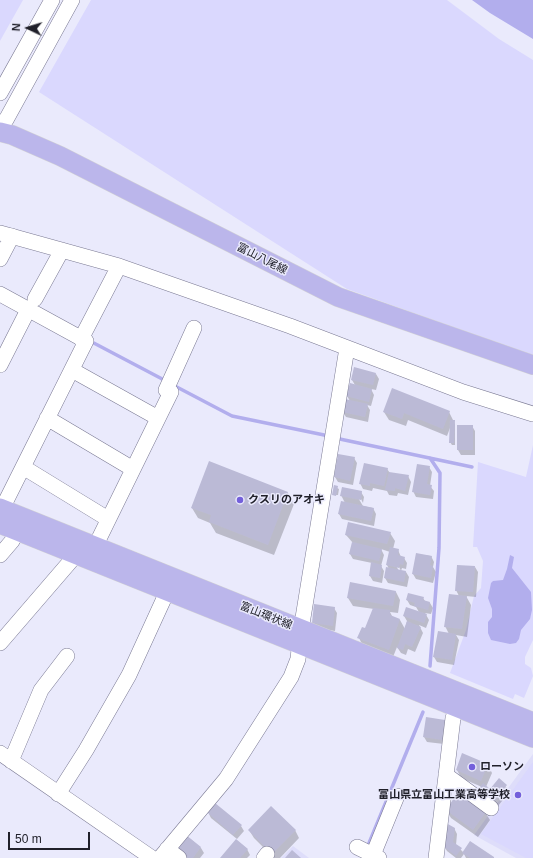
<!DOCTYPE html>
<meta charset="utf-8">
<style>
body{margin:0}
#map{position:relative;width:533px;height:858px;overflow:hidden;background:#eaeafc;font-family:Arial,sans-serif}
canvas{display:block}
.north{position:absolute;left:8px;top:8px;width:40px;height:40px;-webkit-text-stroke:3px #eaeafc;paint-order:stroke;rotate:274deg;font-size:11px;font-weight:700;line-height:16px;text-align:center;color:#20202a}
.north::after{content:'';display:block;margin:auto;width:14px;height:18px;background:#20202a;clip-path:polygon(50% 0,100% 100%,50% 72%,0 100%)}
.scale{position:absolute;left:8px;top:832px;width:82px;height:18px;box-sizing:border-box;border:2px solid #20202a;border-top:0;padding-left:5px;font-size:12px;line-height:14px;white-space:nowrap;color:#20202a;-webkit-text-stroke:3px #eaeafc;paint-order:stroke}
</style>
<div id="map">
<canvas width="533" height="858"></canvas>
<div class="north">N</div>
<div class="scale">50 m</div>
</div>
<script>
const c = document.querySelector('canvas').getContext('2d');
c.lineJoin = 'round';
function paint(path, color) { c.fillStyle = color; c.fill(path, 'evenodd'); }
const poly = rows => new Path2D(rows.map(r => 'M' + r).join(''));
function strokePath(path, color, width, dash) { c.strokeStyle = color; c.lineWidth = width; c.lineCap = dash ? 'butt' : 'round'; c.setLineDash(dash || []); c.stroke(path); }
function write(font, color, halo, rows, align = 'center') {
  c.font = font + ' Arial,"Noto Sans JP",sans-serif'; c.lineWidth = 3; c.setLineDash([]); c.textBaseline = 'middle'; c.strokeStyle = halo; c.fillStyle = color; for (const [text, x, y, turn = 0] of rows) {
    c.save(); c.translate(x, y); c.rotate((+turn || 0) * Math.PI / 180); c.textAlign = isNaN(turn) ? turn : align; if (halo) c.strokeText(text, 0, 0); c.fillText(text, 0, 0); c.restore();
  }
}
const built = poly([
 [533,754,533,858,516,858,474,835],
 [293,846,309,858,281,858]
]);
const green = poly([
 [0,0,23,0,0,41],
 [91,0,447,0,499,39,533,60,533,356,347,289,39,92],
 [533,445,533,640,525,657,525,664,531,668,533,676,524,698,515,694,513,699,450,673,466,630,474,596,481,588,483,561,477,547,473,547,478,462,526,477],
 [533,762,533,858,526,858,481,834]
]);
const water = poly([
 [472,0,533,0,533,39,490,13],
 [510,555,514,557,512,568,531,592,532,610,530,619,521,630,519,639,516,643,510,644,491,640,488,633,488,622,492,617,492,609,488,598,491,583,493,581,503,580,507,569]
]);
const shadow = poly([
 [376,374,379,379,376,390,371,389,374,395,371,406,367,405,370,410,368,422,346,417,343,412,350,401,347,396,355,385,352,380],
 [384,412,449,412,455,424,455,445,452,445,450,442,450,428,447,436,408,420,406,426,389,420],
 [472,426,475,431,475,455,461,455,458,450],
 [354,458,357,463,353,485,338,482,335,477],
 [210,463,288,493,294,504,274,555,216,533,210,523,198,518,192,508],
 [429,467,432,472,430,486,434,491,433,499,416,497,413,491],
 [387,469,390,473,408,476,411,482,408,495,398,493,397,496,389,495,387,491,373,488,372,491,363,489,360,483],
 [335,487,339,489,338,495,333,495],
 [361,492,364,497,363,503,359,495,357,496,363,506,373,508,376,514,374,526,342,519,339,514,345,503,341,495],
 [390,533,395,541,393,549,398,550,401,557,404,558,407,563,406,569,402,568,401,571,406,572,409,577,407,587,388,583,385,578,389,569,387,565,390,552,381,549,384,555,381,566,384,571,382,583,373,581,370,576,372,563,353,559,350,554,353,543,346,535],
 [397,563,401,571,399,571,395,564],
 [417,554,431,556,434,562,433,567,436,572,433,583,416,579,413,574],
 [475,567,478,572,476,597,466,596,471,605,467,637,456,635,459,640,454,665,437,662,434,657,449,634,445,626,459,596,456,590],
 [396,592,400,600,398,613,390,612,393,618,400,620,405,629,407,621,404,616,419,612,416,607,410,605,407,600,423,598,425,601,430,603,433,608,431,614,425,613,429,620,426,628,419,625,423,633,415,652,408,649,406,655,401,653,397,647,393,657,363,646,359,638,366,630,374,609,353,606,348,598],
 [315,605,334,608,337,613,335,631,316,628,313,623],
 [444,721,447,726,444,744,427,742,424,737],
 [488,765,492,773,486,787,490,791,499,780,510,791,494,811,482,787,461,778,457,770],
 [447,811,485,812,490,820,478,837,451,818],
 [208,812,241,826,244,831,237,839,211,818],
 [454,828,457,834,456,845,464,853,494,858,466,858,464,854,461,858,456,858,447,851,444,846],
 [249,830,295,830,299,838,280,858,274,858,254,838],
 [187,836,201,848,204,853,200,858,183,858],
 [247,849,250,855,247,858,221,858]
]);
const stream = poly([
 [90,341,166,381],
 [173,385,232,416,329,436],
 [335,438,472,467],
 [430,666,439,548,440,473,430,458],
 [367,848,423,712]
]);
const building = poly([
 [354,367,376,373,373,385,351,380],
 [350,383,372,389,369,402,346,396],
 [392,388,450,411,443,429,404,413,402,419,383,412],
 [345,399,368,404,365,417,342,412],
 [450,420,455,420,454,443,449,443],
 [457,425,473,425,473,450,457,450],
 [338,454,355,457,350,481,334,477],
 [209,461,288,492,268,545,209,522,211,515,191,508],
 [364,463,388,468,384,486,370,483,370,486,359,484],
 [417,464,430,466,427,484,432,485,430,495,412,492],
 [389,472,409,475,405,491,395,488,395,491,385,490],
 [334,485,338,486,336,496,332,495],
 [342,487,362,491,361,500,340,496],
 [341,501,374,508,371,521,338,514],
 [348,522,391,532,387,544,345,535],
 [352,542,382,549,379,561,349,554],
 [390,547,399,549,398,555,405,557,403,565,400,564,399,568,386,565],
 [416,553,432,556,430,565,433,566,431,578,412,574],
 [371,562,382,565,380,578,369,576],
 [457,565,475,566,473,592,455,591],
 [386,567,406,571,404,582,384,578],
 [350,582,396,591,393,606,347,598],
 [408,593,424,597,423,600,430,602,428,610,414,606,415,603,406,600],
 [449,594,467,596,462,629,444,627],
 [314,604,335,607,333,626,312,623],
 [406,607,427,614,424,623,403,616],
 [373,608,390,610,390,615,400,619,389,650,357,638,362,627,365,628],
 [407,621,421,627,412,647,405,644,403,650,397,648],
 [438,631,456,634,452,660,433,657],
 [426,717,445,720,442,740,423,737],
 [462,753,488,764,481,781,456,770],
 [499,778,507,785,490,806,475,794,483,783,490,789],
 [458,792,486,812,473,830,446,810],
 [215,803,242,825,233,835,207,812],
 [271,806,296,830,272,854,248,830],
 [446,823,455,828,453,842,462,848,456,856,443,846],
 [186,835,201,847,193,858,185,858,175,849],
 [236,839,248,849,240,858,220,858],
 [470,841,494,857,494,858,470,858,462,853],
 [292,850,301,858,285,858]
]);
const minor = poly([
 [0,93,52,0],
 [0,123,6,120,72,0],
 [0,233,119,266,290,326,463,392,533,414],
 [0,259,12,236],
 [0,294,86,341,0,513],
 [35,299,62,250],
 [81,339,119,266],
 [0,365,28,310],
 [72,370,158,418],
 [47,418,133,469],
 [23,467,108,519],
 [0,555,12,541,17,532],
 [91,555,171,392,166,390,194,328],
 [0,643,75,556],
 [0,753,152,858],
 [11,761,41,690,67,656],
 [446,775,491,808],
 [58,794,86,750,129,675,172,581],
 [357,847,379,858],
 [167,849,179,858],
 [373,855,397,796],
 [160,858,226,779,291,677,298,659,301,630,347,348],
 [264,858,267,854],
 [436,858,453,718,461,697]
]);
const major = poly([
 [0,132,12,135,60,156,338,297,533,365],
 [0,508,533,722],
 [0,524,533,738]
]);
const markers = [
 [240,500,4,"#7460db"],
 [472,767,4,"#7460db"],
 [518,795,4,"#7460db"]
];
const streetNames = [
 ["富山八尾線",262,259,27],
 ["富山環状線",266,616,22]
];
const poiNames = [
 ["クスリのアオキ",248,500],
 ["ローソン",480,767],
 ["富山県立富山工業高等学校",510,795,"right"]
];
paint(built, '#deddfa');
paint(green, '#dad8fe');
paint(water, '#b2aeed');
paint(shadow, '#0003');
strokePath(stream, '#b2aeed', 3.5);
paint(building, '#bbbad6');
strokePath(minor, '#7a7993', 16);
strokePath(major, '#d2d2d4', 20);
strokePath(minor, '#fff', 15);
strokePath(major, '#bbb6eb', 19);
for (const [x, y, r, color] of markers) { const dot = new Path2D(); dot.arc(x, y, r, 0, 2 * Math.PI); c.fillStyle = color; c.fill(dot); strokePath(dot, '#eaeafc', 1.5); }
write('11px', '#20202a', '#eaeafc', streetNames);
write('bold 11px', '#20202a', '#eaeafc', poiNames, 'left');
</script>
